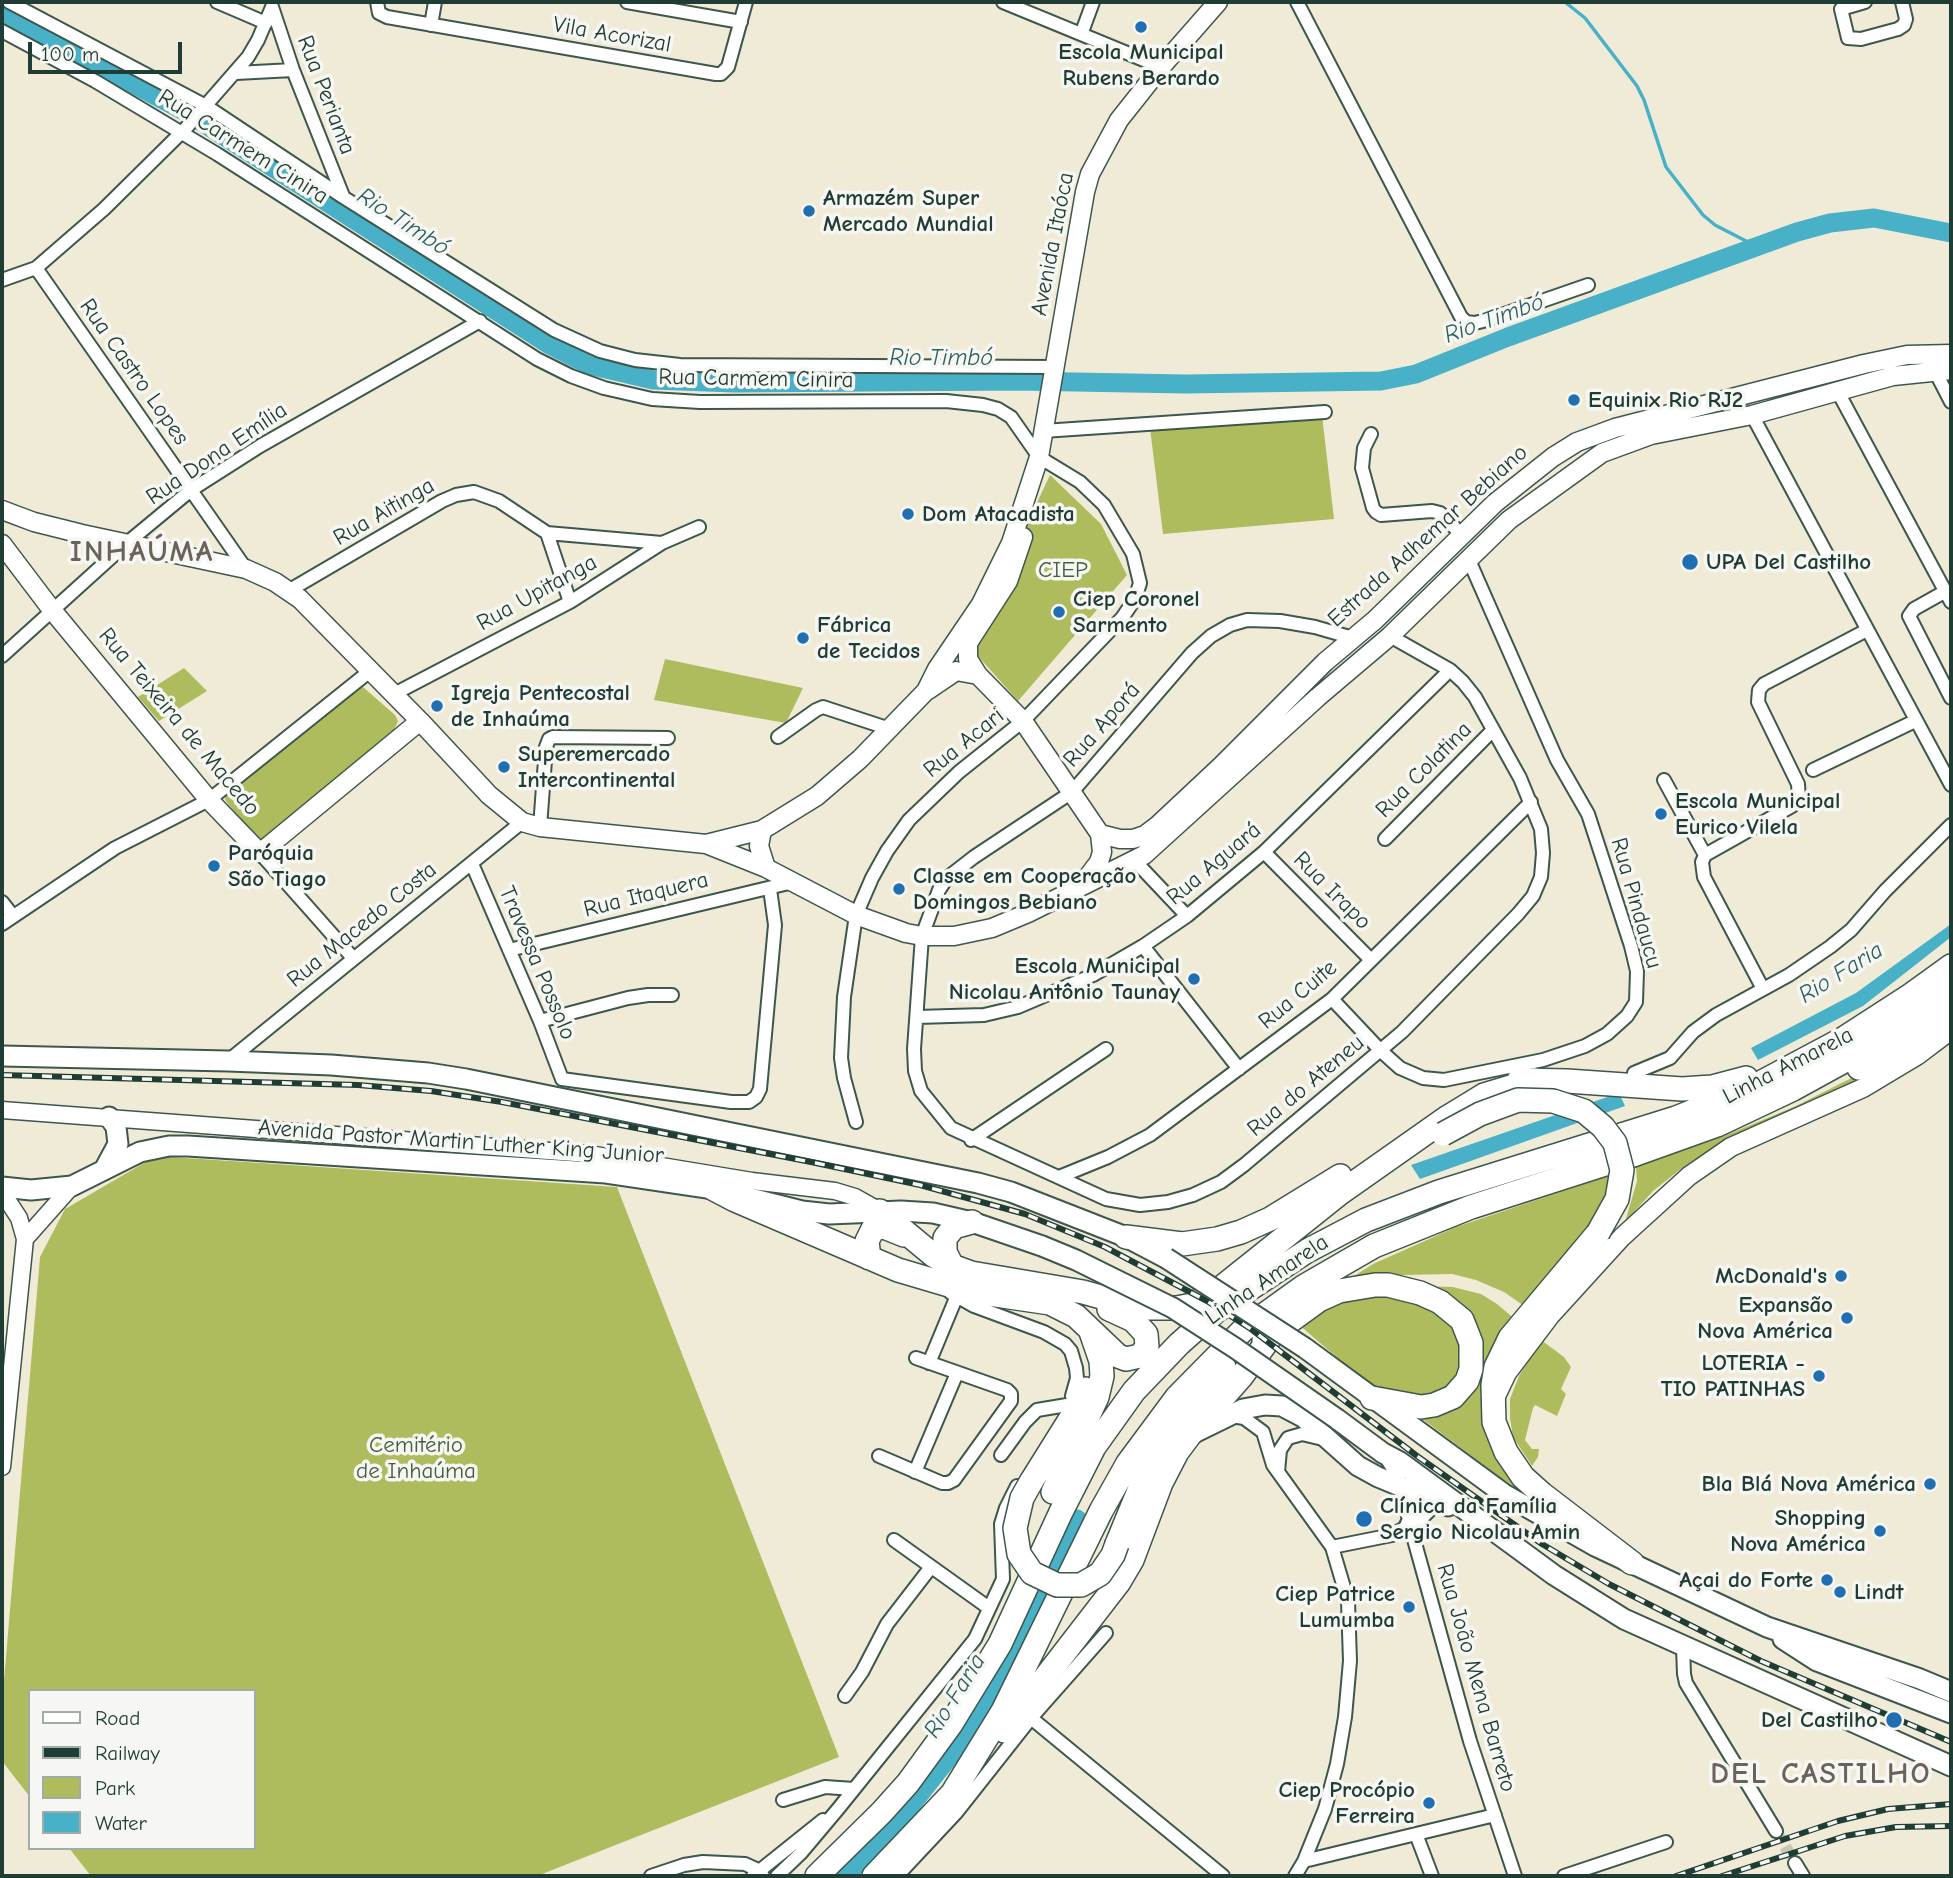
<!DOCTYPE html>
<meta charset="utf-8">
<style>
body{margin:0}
#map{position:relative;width:1953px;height:1878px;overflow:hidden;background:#f0ebd7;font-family:"Comic Neue",sans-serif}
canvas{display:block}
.frame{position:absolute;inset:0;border:4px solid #1f3d34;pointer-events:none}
.legend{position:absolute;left:28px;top:1689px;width:228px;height:161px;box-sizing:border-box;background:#f6f6f2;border:2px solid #a0aca6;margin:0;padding:9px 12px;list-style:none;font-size:21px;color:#1f3d34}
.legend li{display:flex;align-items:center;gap:14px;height:35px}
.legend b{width:35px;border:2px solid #a0aca6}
.scale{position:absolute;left:28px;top:42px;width:154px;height:32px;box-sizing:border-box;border:4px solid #1f3d34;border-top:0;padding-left:9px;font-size:21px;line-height:24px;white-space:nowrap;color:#1f3d34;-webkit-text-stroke:5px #f6f6f2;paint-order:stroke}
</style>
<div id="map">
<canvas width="1953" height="1878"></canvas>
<div class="frame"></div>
<ul class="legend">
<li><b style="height:9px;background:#fff"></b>Road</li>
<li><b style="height:9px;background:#1f3d34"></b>Railway</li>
<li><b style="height:19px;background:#afbc5e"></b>Park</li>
<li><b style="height:19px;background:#48b0c7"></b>Water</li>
</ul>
<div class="scale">100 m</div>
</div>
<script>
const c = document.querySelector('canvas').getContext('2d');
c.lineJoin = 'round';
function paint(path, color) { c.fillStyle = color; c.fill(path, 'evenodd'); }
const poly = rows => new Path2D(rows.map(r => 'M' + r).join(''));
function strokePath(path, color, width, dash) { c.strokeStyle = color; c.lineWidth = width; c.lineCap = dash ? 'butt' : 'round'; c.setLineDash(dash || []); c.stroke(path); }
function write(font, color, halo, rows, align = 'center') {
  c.font = font + ' "Comic Neue",sans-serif'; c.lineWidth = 7; c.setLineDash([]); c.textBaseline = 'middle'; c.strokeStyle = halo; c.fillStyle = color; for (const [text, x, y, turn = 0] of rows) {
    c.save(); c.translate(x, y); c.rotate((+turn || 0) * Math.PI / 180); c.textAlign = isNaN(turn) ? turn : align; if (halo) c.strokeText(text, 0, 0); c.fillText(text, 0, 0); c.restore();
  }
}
const green = poly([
 [1322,415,1334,519,1163,534,1150,428],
 [1050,475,1101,524,1127,575,1018,701,969,646],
 [665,659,803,688,786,723,654,700],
 [184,668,207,691,159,721,138,697],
 [363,687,395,715,398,721,394,730,266,839,258,839,228,804,225,799,227,792,356,689],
 [1893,1057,1893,1062,1838,1090,1716,1146,1678,1171,1653,1191,1625,1222,1637,1181,1636,1167,1724,1136,1796,1106],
 [156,1156,617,1187,839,1757,537,1876,91,1876,69,1848,254,1848,254,1691,30,1691,30,1797,2,1761,2,1704,40,1257,65,1209],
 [1617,1173,1615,1194,1527,1308,1504,1292,1476,1280,1452,1274,1402,1275,1340,1285,1373,1264,1456,1227],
 [1419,1286,1453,1287,1481,1294,1497,1304,1517,1321,1485,1412,1556,1514,1498,1476,1416,1414,1430,1414,1481,1354],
 [1404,1294,1458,1325,1465,1370,1442,1398,1387,1394,1362,1379,1298,1324,1337,1299],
 [1541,1340,1564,1357,1571,1367,1561,1389,1566,1394,1557,1416,1535,1405,1533,1408,1525,1440,1532,1449,1539,1449,1538,1457,1532,1466,1513,1437,1510,1418,1510,1399,1519,1376]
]);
const water = poly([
 [1951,924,1951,937,1863,1006,1758,1060,1751,1048,1856,993],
 [1619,1093,1625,1106,1420,1179,1411,1165]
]);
const stream = poly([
 [1565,2,1585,18,1637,86,1644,100,1666,167,1703,215,1715,225,1746,241,1766,244]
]);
const river = poly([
 [2,14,186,112,548,344,589,365,653,380,734,383,1019,381,1186,384,1381,381,1416,374,1508,337,1797,232,1830,223,1874,218,1951,233],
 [843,1876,855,1866,911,1805,949,1757,982,1707,1077,1519]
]);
const minorTunnel = poly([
 [1776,1831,1795,1863]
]);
const minor = poly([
 [9,2,206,106,343,197,554,330,600,351,635,360,680,365,1055,367],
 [217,2,266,23],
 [377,2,379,13,387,17,716,74,721,74,728,67,746,2],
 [627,2,741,22],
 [1003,2,1161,67],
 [1297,2,1461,317,1466,322,1475,323,1487,320,1588,285],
 [1865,2,1841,9,1848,38,1861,39,1898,29,1904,25,1906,19,1902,2],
 [272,7,293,70,343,196],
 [431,25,435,2],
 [2,31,95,81,217,154,537,359,571,376,604,388,652,399,700,402,946,401,983,405,998,409,1011,417,1039,457,1080,482,1104,505,1133,554,1140,583,1135,599,1122,618,1023,721,959,772,909,820,887,851,872,878,856,915,844,997,841,1058,844,1078,856,1122],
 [1082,32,1093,2],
 [236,73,293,70],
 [36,268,246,569],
 [2,280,36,268,104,209,186,128,248,57,258,40,272,7],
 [1935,371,1951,402],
 [1838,392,1951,602],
 [1752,415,1951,785],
 [1043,431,1325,412],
 [1371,434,1364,448,1362,468,1373,508,1376,512,1381,515,1432,511,1440,513,1461,534],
 [547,533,570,602],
 [290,590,442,501,456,495,474,492,499,501,547,533,662,543],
 [1946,591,1914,609,1909,616,1951,698],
 [1353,638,1315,627,1280,621,1247,620,1230,625,1211,636,1192,653,1072,792,974,857,947,878,939,890,922,936,914,1049,915,1071,921,1091,951,1128,1106,1199,1140,1205,1168,1202,1193,1195,1221,1182,1244,1165,1402,1032,1518,914,1533,896,1541,877,1543,853,1541,829,1520,778,1475,697,1463,682,1450,670,1390,636],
 [2,656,127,543,191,490,260,446,480,321],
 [394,694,570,602,662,543,699,527],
 [778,737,816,710,823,707,890,729],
 [1813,770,1915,721],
 [1664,780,1705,855],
 [540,827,546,747,549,739,553,737,668,738],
 [1385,839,1492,731],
 [1264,852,1371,960],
 [260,853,353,958],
 [1135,861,1187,916],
 [472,864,540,1021,562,1079,731,1102,749,1102,756,1097,760,1089,775,925,770,889],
 [2,902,13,916],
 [2,924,115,848,209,800,370,671],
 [1143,946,1239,1069],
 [509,950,793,882],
 [1763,989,1704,877,1702,862,1705,855,1792,806,1799,800,1798,784,1758,702,1759,690,1764,684,1867,630],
 [1332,999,1381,1051,1400,1068,1423,1078,1444,1080,1543,1060,1585,1046,1607,1034,1627,1016,1636,1002,1637,971,1631,946,1588,814,1557,760,1468,558],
 [917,1017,984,1015,1018,1007,1093,975,1143,946,1187,916,1264,852,1450,670],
 [540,1021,628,998,648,995,672,995],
 [228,1061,522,822],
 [1634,1073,1670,1058,1693,1032,1716,1015,1789,975,1830,947,1851,930,1885,891,1951,825],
 [971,1140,1106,1049],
 [1059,1177,1108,1157,1150,1135,1332,999,1531,802],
 [951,1293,974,1306,1044,1332,1065,1344,1071,1351,1076,1368,1077,1378,1072,1396],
 [929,1363,956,1298],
 [1231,1416,1244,1418,1263,1432,1273,1465,1332,1547,1348,1601,1350,1661,1345,1717,1337,1764,1325,1809,1304,1861,1295,1876],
 [1001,1455,1025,1422,1037,1410,1067,1405],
 [879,1456,942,1483,948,1483,954,1480,1011,1401,1011,1394,1007,1390,916,1358],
 [1385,1456,1400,1481,1410,1525,1470,1741,1515,1876],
 [915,1472,957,1373],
 [1278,1472,1280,1450,1288,1438,1302,1434,1323,1439],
 [894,1540,989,1608],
 [1332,1547,1392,1535,1410,1525],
 [1683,1647,1684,1674,1686,1683,1776,1831],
 [845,1696,862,1672,887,1624,931,1567],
 [1031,1718,1223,1876],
 [783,1800,825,1787,854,1789],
 [1416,1834,1432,1876],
 [1304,1861,1495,1815],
 [1795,1863,1803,1876],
 [651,1876,684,1865,703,1862,745,1864,758,1870,763,1876],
 [753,1876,823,1820],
 [777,1876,801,1853,838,1809,975,1639,1003,1579,1001,1524,1006,1508,1017,1486],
 [897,1876,956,1813,1031,1718,1106,1633],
 [1564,1876,1666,1842]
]);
const tertiary = poly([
 [2,1110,589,1154,752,1181,835,1191,855,1197,880,1211],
 [2,1192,19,1218,25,1239,2,1467],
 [25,1239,72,1186]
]);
const secondary = poly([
 [2,510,34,522,82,534,246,569,275,582,300,599,420,721,489,795,522,822,540,827,706,844,766,868,856,915,906,933,922,936,954,936,992,928,1028,913,1144,855,1318,697,1390,636,1509,520,1602,453,1651,435,1752,415,1893,376,1951,370],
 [1023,537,1008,581,968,643,968,659,978,675,1023,721,1100,834,1102,852,1099,862,1084,882],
 [2,544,52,610,209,800,260,853,420,721],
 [928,690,956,671,978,675],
 [762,830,759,846,766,868],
 [1100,834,1120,839,1133,839,1145,835,1157,826,1220,767,1325,662,1375,620,1495,503,1553,457,1577,442,1615,428,1864,364,1907,355,1951,354],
 [706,844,762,830,817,796,860,759,926,691,937,669,981,604,1011,543,1039,457,1085,192,1090,174,1119,120,1161,67,1218,2],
 [1496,1396,1507,1373,1550,1316,1622,1237,1689,1176,1731,1147,1863,1088,1918,1055,1951,1030]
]);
const primary = poly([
 [2,1056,228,1061,331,1065,428,1073,466,1079,978,1183,1011,1192,1126,1237,1166,1258],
 [104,1170,118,1144,116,1127,109,1117],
 [2,1187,31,1190,72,1186,140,1152,169,1146,188,1146,606,1173,714,1189,802,1211,829,1214,901,1211,933,1213,972,1222,1042,1246],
 [1305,1348,1504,1494,1595,1546,1767,1627,1920,1679,1951,1692],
 [1337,1419,1383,1453,1400,1462,1554,1575,1624,1619,1951,1766],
 [1196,1432,1243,1409,1265,1405,1282,1406,1303,1417,1358,1466,1378,1477,1448,1506],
 [1410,1525,1429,1506,1440,1503],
 [1783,1639,1817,1661,1951,1713]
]);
const motorway = poly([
 [1859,1068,1914,1040,1951,1015],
 [1519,1080,1567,1081,1682,1089,1712,1087,1746,1078],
 [714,1189,735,1200,898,1270,969,1291,1050,1303,1076,1316,1118,1356,1126,1359,1140,1356,1147,1347,1146,1334,1133,1320,1109,1309],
 [880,1211,933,1255,952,1266,971,1273,1083,1292,1140,1308,1177,1308,1192,1305,1221,1288,1340,1193,1448,1117,1484,1095,1534,1080],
 [1598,1233,1510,1338,1496,1367,1493,1385,1494,1422,1506,1452,1523,1477,1542,1494,1632,1563],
 [1126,1237,1182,1244,1217,1239,1241,1232,1270,1219,1340,1176],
 [869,1258,867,1241,873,1229,884,1227,904,1235],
 [952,1266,945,1252,945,1238,954,1227,972,1222],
 [1264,1340,1319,1300,1339,1291,1375,1285,1388,1285,1420,1293,1440,1302,1462,1320,1471,1343,1471,1369,1467,1381,1453,1397,1434,1405,1421,1407,1372,1398],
 [1031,1482,1071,1418,1085,1389],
 [1053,1492,1097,1397,1102,1376,1101,1361,1091,1332],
 [1117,1544,1147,1471,1158,1453,1224,1367],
 [1004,1731,1119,1582,1132,1560,1161,1483,1177,1452,1189,1436,1241,1377,1275,1331],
 [817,1876,882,1812,908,1783,951,1724,1000,1644,1061,1512,1094,1447,1134,1391,1179,1344,1216,1311,1307,1251,1366,1220,1439,1192,1676,1118,1751,1088,1843,1039,1908,997,1951,966],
 [874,1876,952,1794,1003,1711,1101,1511,1128,1463,1177,1397,1243,1330,1303,1287,1374,1246,1471,1207,1636,1154,1717,1125,1793,1089,1866,1049,1951,992]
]);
const rail = poly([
 [2,1075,358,1085,431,1091,502,1102,811,1162,920,1185,1025,1214,1105,1247,1207,1301,1251,1329,1417,1456,1542,1544,1609,1584,1761,1661,1951,1742],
 [1676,1876,1838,1821,1888,1809,1951,1804],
 [1722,1876,1845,1836,1896,1827,1951,1826]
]);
const primaryBridge = poly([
 [1042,1246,1076,1260,1173,1308,1235,1348,1337,1419],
 [1166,1258,1305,1348]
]);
const motorwayBridge = poly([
 [1443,1134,1480,1114,1518,1100,1553,1101,1584,1111,1603,1127,1615,1143,1622,1170,1617,1199,1598,1233],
 [1031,1482,1022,1498,1015,1528,1019,1554,1032,1573,1057,1585,1081,1585,1100,1574,1113,1555,1117,1544]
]);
const markers = [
 [1141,27,7,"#1f6fb2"],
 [809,211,7,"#1f6fb2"],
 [1574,400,7,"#1f6fb2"],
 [908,514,7,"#1f6fb2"],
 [1690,562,9,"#1f6fb2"],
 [1059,612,7,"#1f6fb2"],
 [803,638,7,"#1f6fb2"],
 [437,706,7,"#1f6fb2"],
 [504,767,7,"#1f6fb2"],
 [1661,814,7,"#1f6fb2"],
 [214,866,7,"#1f6fb2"],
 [899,889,7,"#1f6fb2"],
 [1194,979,7,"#1f6fb2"],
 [1841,1276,7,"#1f6fb2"],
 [1847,1318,7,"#1f6fb2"],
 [1819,1376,7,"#1f6fb2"],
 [1930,1484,7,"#1f6fb2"],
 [1364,1519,9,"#1f6fb2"],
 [1880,1531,7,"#1f6fb2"],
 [1827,1580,7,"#1f6fb2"],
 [1840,1592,7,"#1f6fb2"],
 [1409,1607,7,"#1f6fb2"],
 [1894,1720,9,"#1f6fb2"],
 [1429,1803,7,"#1f6fb2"]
];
const streetNames = [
 ["Vila Acorizal",612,35,10],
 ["Rua Perianta",326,95,69],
 ["Rua Carmem Cinira",243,147,32],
 ["Avenida Itaóca",1053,244,-79],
 ["Rua Castro Lopes",134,372,55],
 ["Rua Carmem Cinira",756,379,1],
 ["Rua Dona Emília",217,454,-34],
 ["Rua Aitinga",384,512,-30],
 ["Estrada Adhemar Bebiano",1428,536,-42],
 ["Rua Upitanga",537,593,-29],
 ["Rua Teixeira de Macedo",179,722,50],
 ["Rua Aporá",1102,725,-49],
 ["Rua Acari",964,743,-39],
 ["Rua Colatina",1424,770,-45],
 ["Rua Aguará",1214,864,-40],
 ["Rua Irapo",1332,891,45],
 ["Rua Itaquera",646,895,-14],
 ["Rua Pindaucu",1636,903,74],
 ["Rua Macedo Costa",362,925,-39],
 ["Travessa Possolo",537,963,67],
 ["Rua Cuite",1298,995,-40],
 ["Linha Amarela",1788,1066,-27],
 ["Rua do Ateneu",1306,1086,-40],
 ["Avenida Pastor Martin Luther King Junior",461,1142,4],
 ["Linha Amarela",1267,1280,-34],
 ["Rua João Mena Barreto",1476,1678,74]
];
const poiNames = [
 ["Escola Municipal",1141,52,"center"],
 ["Rubens Berardo",1141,78,"center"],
 ["Armazém Super",823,198],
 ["Mercado Mundial",823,224],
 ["Equinix Rio RJ2",1588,400],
 ["Dom Atacadista",922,514],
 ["UPA Del Castilho",1706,562],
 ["Ciep Coronel",1073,599],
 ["Sarmento",1073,625],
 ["Fábrica",817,625],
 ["de Tecidos",817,651],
 ["Igreja Pentecostal",451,693],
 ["de Inhaúma",451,719],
 ["Superemercado",518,754],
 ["Intercontinental",518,780],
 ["Escola Municipal",1675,801],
 ["Eurico Vilela",1675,827],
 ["Paróquia",228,853],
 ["São Tiago",228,879],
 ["Classe em Cooperação",913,876],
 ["Domingos Bebiano",913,902],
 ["Escola Municipal",1180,966,"right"],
 ["Nicolau Antônio Taunay",1180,992,"right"],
 ["McDonald's",1827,1276,"right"],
 ["Expansão",1833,1305,"right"],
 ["Nova América",1833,1331,"right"],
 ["LOTERIA -",1805,1363,"right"],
 ["TIO PATINHAS",1805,1389,"right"],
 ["Bla Blá Nova América",1916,1484,"right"],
 ["Clínica da Família",1380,1506],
 ["Sergio Nicolau Amin",1380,1532],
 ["Shopping",1866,1518,"right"],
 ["Nova América",1866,1544,"right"],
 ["Açai do Forte",1813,1580,"right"],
 ["Lindt",1854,1592],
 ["Ciep Patrice",1395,1594,"right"],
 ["Lumumba",1395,1620,"right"],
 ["Del Castilho",1878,1720,"right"],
 ["Ciep Procópio",1415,1790,"right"],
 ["Ferreira",1415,1816,"right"]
];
const parkNames = [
 ["CIEP",1063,570],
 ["Cemitério",416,1445],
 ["de Inhaúma",416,1471]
];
const waterNames = [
 ["Rio Timbó",403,222,33],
 ["Rio Timbó",1494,319,-20],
 ["Rio Timbó",941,358],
 ["Rio Faria",1841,973,-32],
 ["Rio Faria",955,1696,-58]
];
const districtNames = [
 ["INHAÚMA",142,553],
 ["DEL CASTILHO",1821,1775]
];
paint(green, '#afbc5e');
paint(water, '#48b0c7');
strokePath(stream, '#48b0c7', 3.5);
strokePath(river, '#48b0c7', 19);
strokePath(minorTunnel, '#c6c8b6', 12, [12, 6]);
strokePath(minor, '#3e574c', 16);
strokePath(tertiary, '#3e574c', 19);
strokePath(secondary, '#3e574c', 21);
strokePath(primary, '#3e574c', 23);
strokePath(motorway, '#3e574c', 26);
strokePath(minor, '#fff', 12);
strokePath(tertiary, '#fff', 16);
strokePath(secondary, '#fff', 18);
strokePath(primary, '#fff', 19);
strokePath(motorway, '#fff', 23);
strokePath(rail, '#1f3d34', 6);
strokePath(rail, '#f6f6f2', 3.5, [10]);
strokePath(primaryBridge, '#3e574c', 23, []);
strokePath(motorwayBridge, '#3e574c', 26, []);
strokePath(primaryBridge, '#fff', 19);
strokePath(motorwayBridge, '#fff', 23);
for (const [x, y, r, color] of markers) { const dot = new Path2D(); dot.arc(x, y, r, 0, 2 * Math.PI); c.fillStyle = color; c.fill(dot); strokePath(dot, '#f6f6f2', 2.5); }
write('23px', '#1f3d34', '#f6f6f2', streetNames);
write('bold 23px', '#1f3d34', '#f6f6f2', poiNames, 'left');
write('23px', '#435d3e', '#f6f6f2', parkNames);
write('italic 24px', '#2b6060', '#f6f6f2', waterNames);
c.letterSpacing = '2px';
write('bold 30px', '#6b6259', '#f6f6f2', districtNames);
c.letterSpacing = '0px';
</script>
